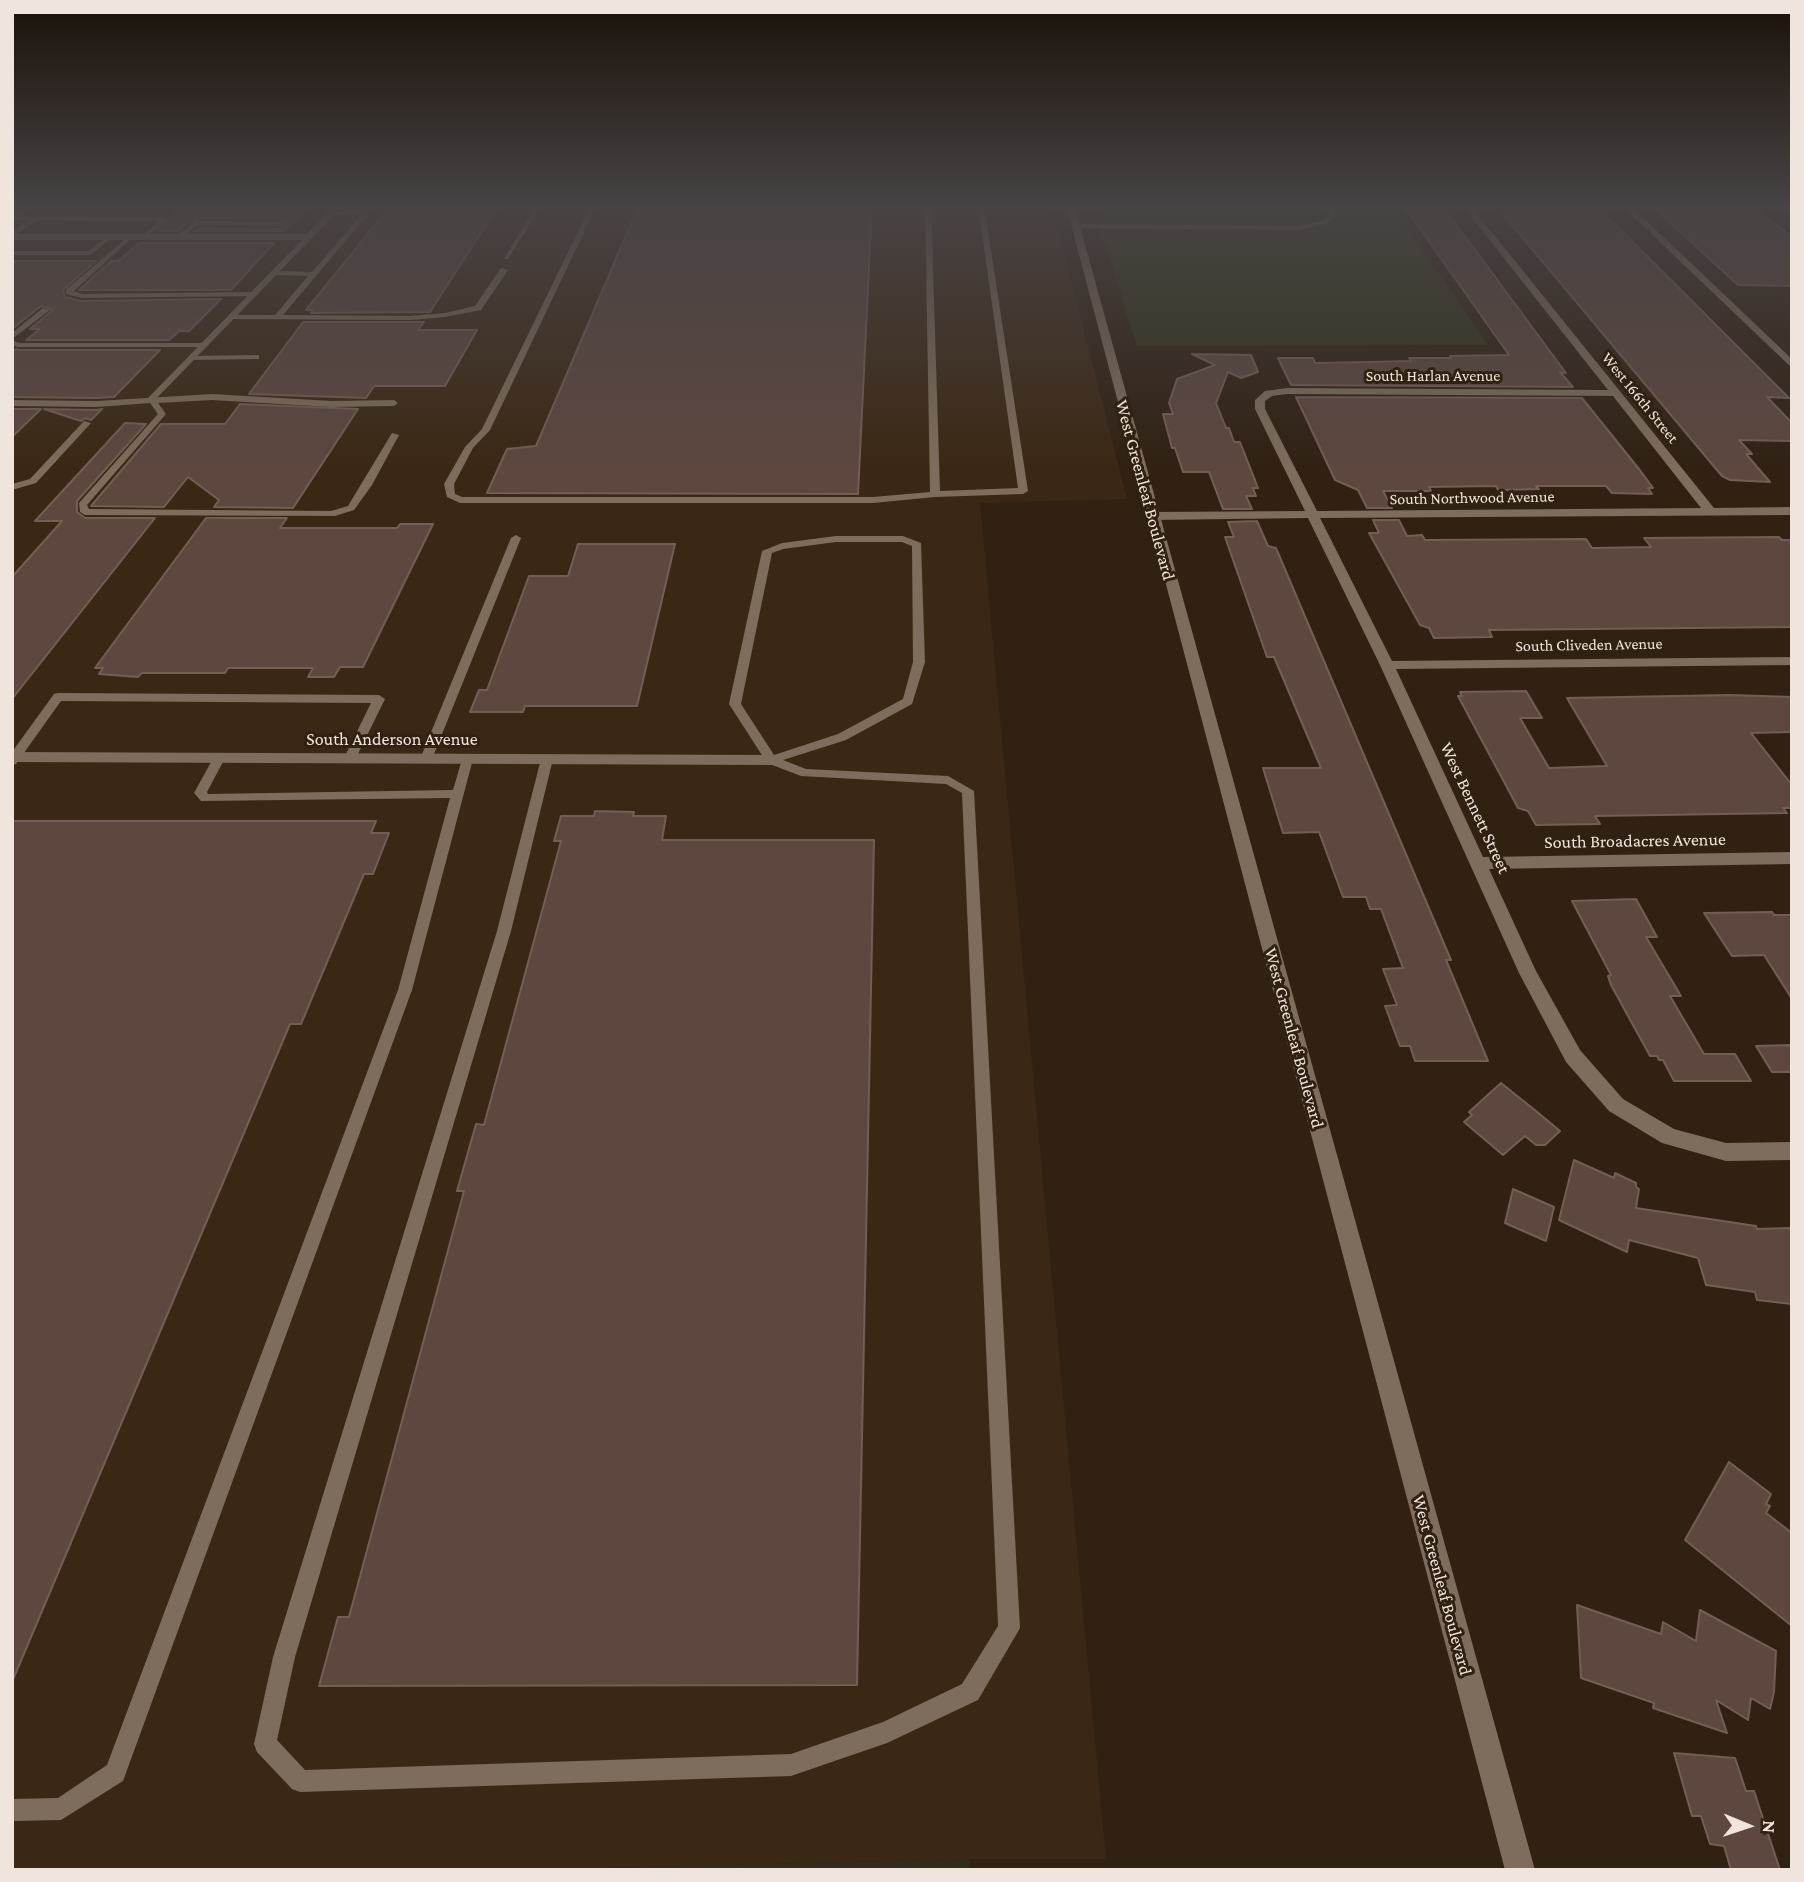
<!DOCTYPE html>
<style>
body{margin:0}
#map{position:relative;width:1804px;height:1882px;overflow:hidden;background:#302113;font-family:"Crimson Pro",serif}
canvas{display:block}
.frame{position:absolute;inset:0;border:14px solid #efe5dc;pointer-events:none}
.north{position:absolute;left:1713px;top:1791px;width:70px;height:70px;-webkit-text-stroke:5px #302113;paint-order:stroke;rotate:92deg;font-size:19px;font-weight:700;line-height:28px;text-align:center;color:#efe5dc}
.north::after{content:'';display:block;margin:auto;width:24px;height:32px;background:#efe5dc;clip-path:polygon(50% 0,100% 100%,50% 72%,0 100%)}
</style>
<div id="map">
<canvas width="1804" height="1882"></canvas>
<div class="frame"></div>
<div class="north">N</div>
</div>
<script>
const c = document.querySelector('canvas').getContext('2d');
c.lineJoin = 'round';
function paint(path, color) { c.fillStyle = color; c.fill(path, 'evenodd'); }
const poly = rows => new Path2D(rows.map(r => 'M' + r).join(''));
function strokePath(path, color, width, dash) { c.strokeStyle = color; c.lineWidth = width; c.lineCap = dash ? 'butt' : 'round'; c.setLineDash(dash || []); c.stroke(path); }
function write(font, color, halo, rows, align = 'center') {
  c.font = font + ' "Crimson Pro",serif'; c.lineWidth = 6; c.setLineDash([]); c.textBaseline = 'middle'; c.strokeStyle = halo; c.fillStyle = color; for (const [text, x, y, turn = 0] of rows) {
    c.save(); c.translate(x, y); c.rotate((+turn || 0) * Math.PI / 180); c.textAlign = isNaN(turn) ? turn : align; if (halo) c.strokeText(text, 0, 0); c.fillText(text, 0, 0); c.restore();
  }
}
const built = poly([
 [12,205,1052,205,1127,499,980,503,1106,1859,970,1859,521,1870,12,1870]
]);
const education = poly([
 [970,1859,970,1870,521,1870]
]);
const green = poly([
 [1093,205,1391,205,1488,345,1137,346]
]);
const building = poly([
 [182,205,200,205,191,213,190,221,178,231,157,231,182,205],
 [214,205,309,205,284,231,194,231,199,228,281,229,286,225,281,219,201,218,214,205],
 [391,205,499,205,430,312,311,313,313,310,306,310,391,205],
 [639,205,872,205,858,494,487,493,507,449,536,446,639,205],
 [1403,205,1434,205,1437,209,1445,209,1566,373,1560,372,1573,387,1291,385,1278,358,1313,358,1315,363,1370,362,1411,361,1409,358,1452,358,1450,356,1509,355,1403,205],
 [1505,206,1598,207,1789,398,1767,397,1792,423,1792,441,1739,440,1752,454,1746,454,1770,482,1730,480,1722,476,1500,211,1509,211,1505,206],
 [1665,206,1750,207,1759,211,1792,237,1792,286,1738,285,1654,208,1668,209,1665,206],
 [139,243,274,243,231,290,79,290,111,261,118,261,139,243],
 [12,261,96,261,63,290,65,297,81,301,221,299,189,331,179,331,169,340,26,340,40,329,30,329,53,310,41,306,12,329,12,261],
 [303,322,424,322,418,330,477,330,445,386,374,386,366,398,249,394,303,322],
 [16,349,18,350,160,350,114,397,97,398,12,397,12,352,16,349],
 [1192,354,1251,355,1258,372,1241,378,1228,372,1216,403,1226,428,1229,428,1234,442,1240,442,1258,488,1253,488,1256,496,1246,496,1252,509,1223,509,1209,472,1183,472,1175,448,1172,448,1163,414,1173,414,1169,403,1177,379,1215,365,1192,354],
 [1296,397,1582,398,1639,469,1653,488,1648,488,1652,494,1612,493,1606,486,1536,486,1539,489,1498,490,1496,486,1429,487,1431,491,1383,491,1392,508,1367,508,1358,490,1335,480,1296,397],
 [240,404,358,409,293,508,214,507,219,500,188,477,164,507,91,506,161,424,225,424,240,404],
 [12,409,41,409,12,437,12,409],
 [44,409,97,410,102,409,91,420,85,418,81,421,44,409],
 [125,423,146,424,77,501,77,512,85,518,155,518,12,699,12,577,62,521,35,521,125,423],
 [206,518,287,518,280,528,397,528,400,524,433,524,363,667,340,667,334,677,308,677,313,668,228,668,225,673,142,673,138,677,99,674,103,668,95,668,206,518],
 [1373,520,1399,520,1407,536,1422,535,1425,540,1586,539,1592,548,1651,547,1644,538,1779,537,1782,540,1792,540,1792,627,1489,630,1492,637,1434,638,1429,628,1420,625,1369,533,1379,533,1373,520],
 [1257,521,1268,546,1276,548,1304,614,1451,960,1446,960,1488,1061,1415,1061,1410,1046,1400,1046,1385,1006,1397,1005,1383,969,1403,968,1381,909,1370,909,1366,897,1343,897,1319,832,1283,833,1263,768,1321,768,1274,657,1267,657,1225,537,1234,537,1228,522,1257,521],
 [578,544,675,544,637,706,525,706,523,712,470,712,479,690,487,690,529,576,568,576,578,544],
 [1526,691,1542,718,1520,718,1549,768,1607,766,1567,698,1730,695,1792,697,1792,732,1751,733,1792,785,1792,808,1783,808,1787,813,1595,816,1600,824,1536,825,1528,811,1518,808,1458,696,1462,696,1460,692,1526,691],
 [595,811,634,812,633,816,666,816,662,840,874,840,857,1685,319,1686,338,1617,349,1617,464,1191,457,1191,476,1124,484,1125,561,841,554,841,561,816,594,816,595,811],
 [12,821,376,821,371,833,389,833,373,874,364,874,301,1024,290,1024,12,1682,12,821],
 [1636,899,1657,937,1646,937,1681,996,1670,996,1704,1054,1735,1054,1751,1081,1674,1081,1663,1060,1659,1060,1657,1056,1650,1056,1611,985,1608,976,1611,975,1572,901,1636,899],
 [1772,912,1774,915,1792,915,1792,999,1764,955,1732,956,1704,913,1772,912],
 [1792,1045,1792,1072,1772,1072,1756,1046,1792,1045],
 [1501,1083,1536,1111,1560,1131,1545,1145,1536,1145,1525,1136,1503,1155,1464,1122,1472,1115,1469,1112,1501,1083],
 [1574,1160,1614,1178,1615,1173,1636,1183,1636,1187,1639,1189,1636,1208,1756,1226,1757,1229,1792,1228,1792,1304,1757,1300,1755,1292,1706,1285,1698,1258,1629,1240,1627,1252,1559,1220,1574,1160],
 [1513,1189,1554,1207,1546,1241,1505,1223,1513,1189],
 [1729,1462,1771,1494,1766,1504,1770,1506,1766,1513,1792,1533,1792,1626,1685,1540,1729,1462],
 [1577,1605,1661,1634,1663,1622,1696,1641,1700,1610,1776,1651,1774,1692,1770,1709,1751,1698,1748,1720,1716,1700,1727,1733,1653,1708,1654,1703,1581,1678,1577,1605],
 [1674,1753,1735,1758,1746,1791,1754,1791,1780,1870,1731,1870,1724,1846,1710,1844,1701,1816,1692,1816,1674,1753]
]);
const lane = poly([
 [29,205,36,205,22,216,165,217,168,219,144,239,142,236,159,221,38,220,12,237,12,232,30,220,15,220,12,217,29,205],
 [204,205,211,205,198,217,199,221,281,222,284,224,281,226,198,225,181,238,177,238,177,236,193,222,193,215,204,205],
 [536,205,542,205,508,259,504,259,536,205],
 [591,205,597,205,490,430,473,448,454,484,455,494,462,497,873,497,930,492,925,205,931,205,940,491,1018,488,978,205,984,205,1028,491,1023,494,935,497,873,503,460,503,447,497,444,484,465,447,482,429,591,205],
 [1326,205,1332,205,1335,217,1325,224,1299,230,1075,228,1072,226,1075,224,1299,226,1321,221,1330,215,1326,205],
 [368,209,370,212,283,315,411,316,445,313,475,306,501,268,508,270,481,310,445,317,411,320,230,319,230,315,275,315,308,276,275,275,272,271,312,272,361,215,333,215,331,212,368,209],
 [130,235,132,238,74,291,82,294,255,292,259,294,255,296,82,298,66,294,66,290,130,235],
 [108,236,113,237,90,255,12,255,12,251,88,251,108,236],
 [43,308,50,310,12,339,12,333,43,308],
 [12,340,19,343,205,343,209,345,205,347,18,347,12,345,12,340],
 [259,355,259,359,256,359,192,360,188,358,192,356,259,355],
 [212,394,331,401,394,400,398,403,394,406,331,407,212,400,158,403,166,414,87,505,89,509,331,511,348,506,392,433,399,435,372,485,354,510,335,516,85,515,80,512,79,503,158,414,150,403,97,407,12,406,12,400,97,401,212,394],
 [84,421,91,423,36,483,12,490,12,484,30,479,84,421],
 [516,535,521,538,432,759,426,763,422,762,420,759,511,538,516,535],
 [836,536,903,536,921,543,925,662,912,704,846,740,783,760,806,769,948,776,974,791,1020,1628,1016,1635,978,1700,887,1743,791,1776,300,1792,292,1789,257,1752,254,1744,273,1657,497,931,541,759,547,755,553,759,511,931,295,1657,277,1740,305,1770,791,1754,883,1722,962,1684,998,1626,962,793,946,784,801,776,767,763,729,704,762,551,782,543,836,536],
 [836,542,902,542,912,546,913,662,903,699,838,734,774,755,741,704,772,553,783,549,836,542],
 [58,693,379,695,385,699,356,758,350,762,344,758,371,703,61,701,16,764,12,765,12,752,54,694,58,693],
 [219,754,225,758,207,792,208,794,453,790,463,756,467,755,473,759,412,990,123,1781,61,1820,12,1821,12,1799,58,1798,107,1765,398,990,450,798,201,801,194,793,215,755,219,754]
]);
const street = poly([
 [335,205,344,205,152,403,148,402,148,398,302,240,12,240,12,234,307,234,335,205],
 [1462,205,1470,205,1714,508,1792,507,1792,515,1320,518,1392,661,1792,657,1792,665,1396,669,1483,857,1792,852,1792,864,1489,869,1536,971,1580,1050,1623,1099,1674,1129,1726,1143,1792,1142,1792,1160,1726,1161,1662,1143,1609,1111,1566,1062,1519,973,1380,665,1308,518,1152,520,1146,516,1152,512,1305,511,1255,409,1255,400,1265,391,1287,388,1608,390,1462,205],
 [1287,394,1613,396,1701,508,1317,511,1265,409,1265,401,1272,396,1287,394],
 [1621,205,1630,205,1792,359,1792,368,1621,205],
 [12,752,771,755,779,760,771,765,12,762,12,752]
]);
const secondary = poly([
 [1066,205,1074,205,1535,1870,1505,1870,1066,205],
 [1777,205,1786,205,1792,210,1792,216,1777,205]
]);
const farStreetnames = [
 ["South Harlan Avenue",1433,376],
 ["West 166th Street",1640,398,51],
 ["South Northwood Avenue",1472,498,-1],
 ["South Cliveden Avenue",1589,645,-1]
];
const streetNames = [
 ["West Greenleaf Boulevard",1145,490,75],
 ["South Anderson Avenue",392,739],
 ["West Bennett Street",1475,808,65],
 ["South Broadacres Avenue",1635,841,-1],
 ["West Greenleaf Boulevard",1294,1038,75],
 ["West Greenleaf Boulevard",1442,1585,75]
];
paint(built, '#3b2814');
paint(education, '#322b1a');
paint(green, '#303318');
paint(building, '#5d473f');
strokePath(building, '#745d54', 2);
paint(lane, '#7e6d5c');
paint(street, '#7e6d5c');
paint(secondary, '#7e6d5c');
const sky = c.createLinearGradient(0, 0, 0, 469);
sky.addColorStop(0, '#1a120a');
sky.addColorStop(0.44, '#484344');
sky.addColorStop(1, '#48434400');
c.fillStyle = sky;
c.fillRect(0, 0, 1804, 469);
write('16px', '#efe5dc', '#302113', farStreetnames);
write('18px', '#efe5dc', '#302113', streetNames);
</script>
